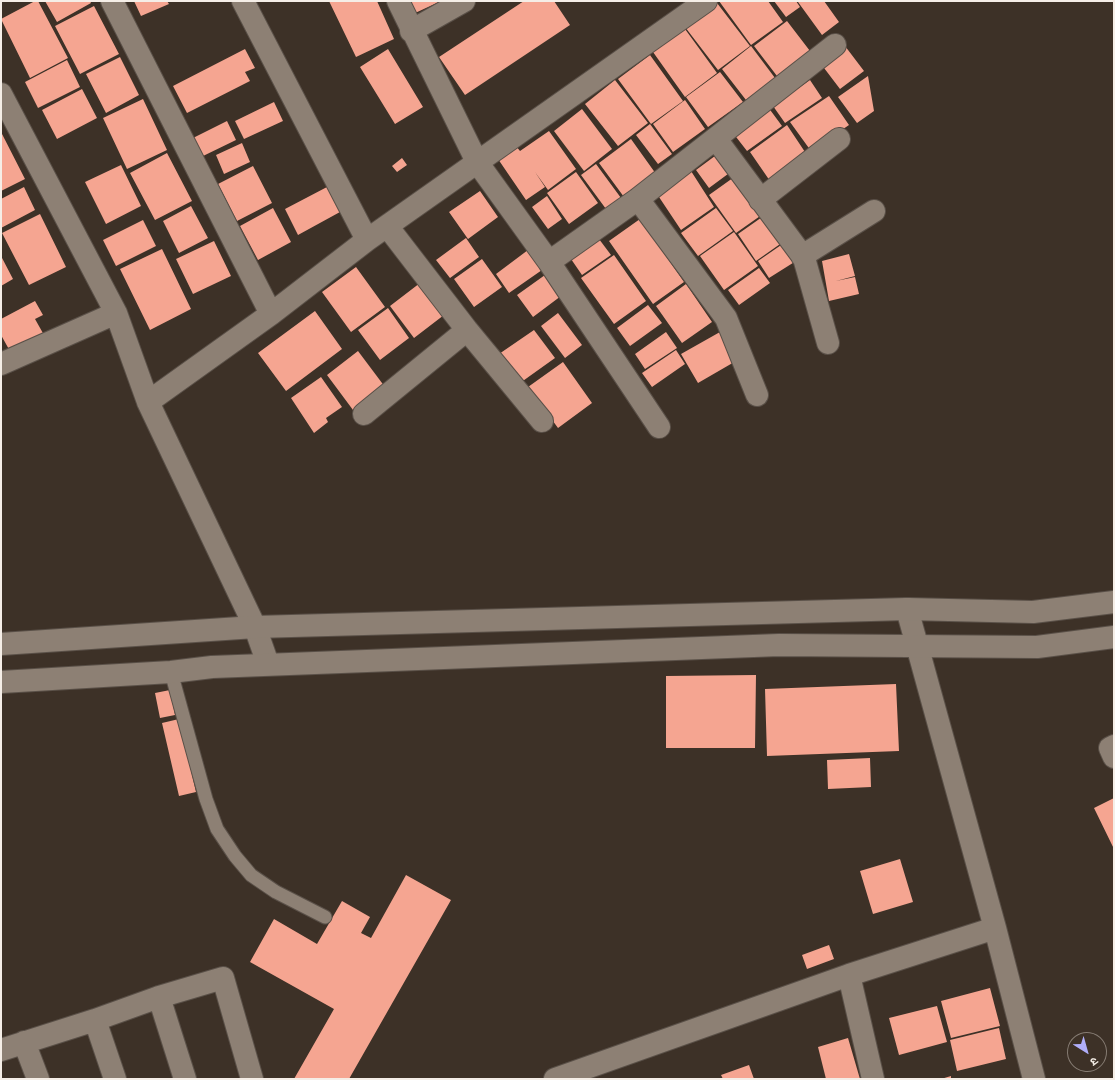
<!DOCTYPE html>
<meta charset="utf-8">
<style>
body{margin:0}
#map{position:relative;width:1115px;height:1080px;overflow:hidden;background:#3d3127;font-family:Bitter,"Noto Sans Devanagari",serif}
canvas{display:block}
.frame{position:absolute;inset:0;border:2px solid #f5eee7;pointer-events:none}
.north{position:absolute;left:1067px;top:1032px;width:40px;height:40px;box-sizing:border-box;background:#3d3127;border:1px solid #877d74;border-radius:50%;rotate:143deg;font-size:11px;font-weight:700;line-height:16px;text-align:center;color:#f5eee7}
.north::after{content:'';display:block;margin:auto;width:14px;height:18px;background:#b0aefa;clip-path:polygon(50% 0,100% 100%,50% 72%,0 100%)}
</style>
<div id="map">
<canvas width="1115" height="1080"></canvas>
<div class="frame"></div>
<div class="north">उ</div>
</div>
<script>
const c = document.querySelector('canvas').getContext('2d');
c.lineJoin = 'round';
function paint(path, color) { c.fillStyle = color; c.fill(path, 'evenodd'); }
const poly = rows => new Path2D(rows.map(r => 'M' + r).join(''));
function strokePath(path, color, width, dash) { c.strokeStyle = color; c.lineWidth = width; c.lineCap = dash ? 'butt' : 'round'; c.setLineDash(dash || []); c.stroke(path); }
const building = poly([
 [35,1,38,1,68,58,30,78,1,19],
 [45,1,90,1,91,3,57,22],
 [134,1,167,1,169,4,141,16],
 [329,1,377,1,394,39,356,57],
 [407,1,441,1,413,14],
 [524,1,554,1,570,25,465,95,439,57],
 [719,1,768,1,783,22,751,45],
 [774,1,796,1,800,7,786,17],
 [799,1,824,1,839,22,822,35,798,2],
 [717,3,750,46,718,70,685,27],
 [94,6,119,54,80,74,55,26],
 [787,21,810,51,777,76,754,46],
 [685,29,717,73,685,97,653,52],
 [751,46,775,78,746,100,722,69],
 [845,46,864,71,840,89,821,64],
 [245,49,255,68,245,72,250,81,187,113,173,86],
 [388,49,423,107,395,124,360,67],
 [650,55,683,101,651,124,618,79],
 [120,57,139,95,106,113,86,74],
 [67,60,80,87,38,108,25,82],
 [720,72,743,102,708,127,686,97],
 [868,76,874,111,857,123,838,97],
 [615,80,648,123,618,146,585,104],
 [810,80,822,98,785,123,773,106],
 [82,89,97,118,57,139,42,110],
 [829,96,849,125,811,151,790,122],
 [143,99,167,150,127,169,103,118],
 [685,100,705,129,673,152,653,124],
 [274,102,283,121,244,139,235,121],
 [768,107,782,126,747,151,733,133],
 [582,109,612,149,584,171,554,131],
 [227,121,236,140,201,157,193,138],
 [650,124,672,154,658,164,636,135],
 [787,125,807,155,770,181,750,152],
 [549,131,576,169,548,190,535,172,545,187,526,200,498,159,516,146,520,151],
 [1,132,25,179,1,191],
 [631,139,656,174,624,197,599,163],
 [242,143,250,162,224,174,216,155],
 [167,153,192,201,155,220,130,173],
 [719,153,732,171,709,188,696,170],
 [402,158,407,165,397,172,392,166],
 [596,164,621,198,606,209,581,175],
 [121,165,141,206,106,224,85,182],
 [253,166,272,203,237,221,218,184],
 [691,171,714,207,681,230,657,194],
 [576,172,598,203,569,224,547,193],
 [737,175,763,214,736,233,709,195],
 [24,187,35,210,1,228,1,199],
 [327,187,340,212,298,235,285,209],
 [480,191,498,217,468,239,449,212],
 [547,196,562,219,548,229,532,207],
 [191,206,208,238,179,253,163,221],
 [273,208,291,242,258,260,240,226],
 [716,208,733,231,698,256,681,233],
 [40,214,66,267,29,285,2,233],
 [765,215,783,242,756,261,738,234],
 [640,219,684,282,653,304,609,241],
 [143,220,156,246,116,266,103,240],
 [734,232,758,266,724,290,700,256],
 [466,238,479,257,450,278,436,260],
 [599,239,611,255,582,275,571,259],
 [214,241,231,276,193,294,176,259],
 [784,243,796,261,769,278,758,261],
 [162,249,191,309,150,330,120,269],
 [528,250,542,270,509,293,496,274],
 [849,254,855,276,836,281,855,277,859,294,829,301,822,261],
 [614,255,646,301,614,324,581,278],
 [1,256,13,279,1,286],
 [482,259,502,287,474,307,454,279],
 [356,267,385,307,351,332,322,292],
 [759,268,770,283,739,305,728,290],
 [545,275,561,296,533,317,517,295],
 [420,283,444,315,414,338,390,306],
 [686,284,712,322,682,343,656,306],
 [35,301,43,315,35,319,44,335,11,353,1,335,1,319],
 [648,305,662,323,630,346,617,328],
 [388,308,409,338,380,360,358,330],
 [315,311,342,349,286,391,258,353],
 [558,313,582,345,565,358,541,326],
 [534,330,555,358,520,383,499,354],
 [666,332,677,348,645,369,635,354],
 [720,332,736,361,698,383,681,354],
 [676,350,685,364,652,387,642,373],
 [358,351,385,387,353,410,327,375],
 [563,362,592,403,558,428,528,387],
 [321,377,342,407,326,418,328,422,314,433,291,398],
 [756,675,755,748,666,748,666,676],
 [896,684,899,751,767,756,765,689],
 [170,690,175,715,160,718,155,693],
 [179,719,196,792,179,796,162,723],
 [870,758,871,787,828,789,827,760],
 [1114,798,1114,849,1094,808],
 [900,859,913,902,873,914,860,871],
 [406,875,451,900,349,1079,294,1079,334,1009,250,962,274,919,317,944,342,901,370,917,361,933,371,938],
 [829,945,834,959,807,969,802,955],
 [990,988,1000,1026,951,1038,941,1001],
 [937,1006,947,1042,899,1055,889,1018],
 [999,1028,1006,1059,957,1071,950,1040],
 [848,1038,860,1079,826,1079,818,1047],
 [749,1065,754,1079,723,1079,721,1075],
 [951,1076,951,1079,941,1079]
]);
const service = poly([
 [171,672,206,799,217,829,235,856,251,875,276,892,325,917]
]);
const minor = poly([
 [112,1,271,314],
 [243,1,367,240],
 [398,1,477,162,549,262,659,427],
 [411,31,464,1],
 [1,94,116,313,148,402,255,627,268,664],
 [716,139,804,258,828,343],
 [638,199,726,318,757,395],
 [760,200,839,139],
 [387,226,467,330,542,421],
 [802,256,874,211],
 [549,262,638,199,835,45],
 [1,364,116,313],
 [148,402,271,314,367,240,706,1],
 [364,414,467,330],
 [907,609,995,928,1034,1079],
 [1114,746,1110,748,1114,757],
 [849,975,873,1079],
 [159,997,185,1079],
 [95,1020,159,997,223,978,252,1079],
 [24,1042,38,1079],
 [1,1050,95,1020,115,1079],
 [555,1079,849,975,995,928]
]);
const tertiary = poly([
 [1,644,255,627,907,609,1033,612,1114,602],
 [1,682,171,672,212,667,779,645,1037,647,1114,637]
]);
paint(building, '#f5a591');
strokePath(service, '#5a5048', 15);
strokePath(minor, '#5a5048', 24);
strokePath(tertiary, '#5a5048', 24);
strokePath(service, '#8d8074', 13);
strokePath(minor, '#8d8074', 22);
strokePath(tertiary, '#8d8074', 22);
</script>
